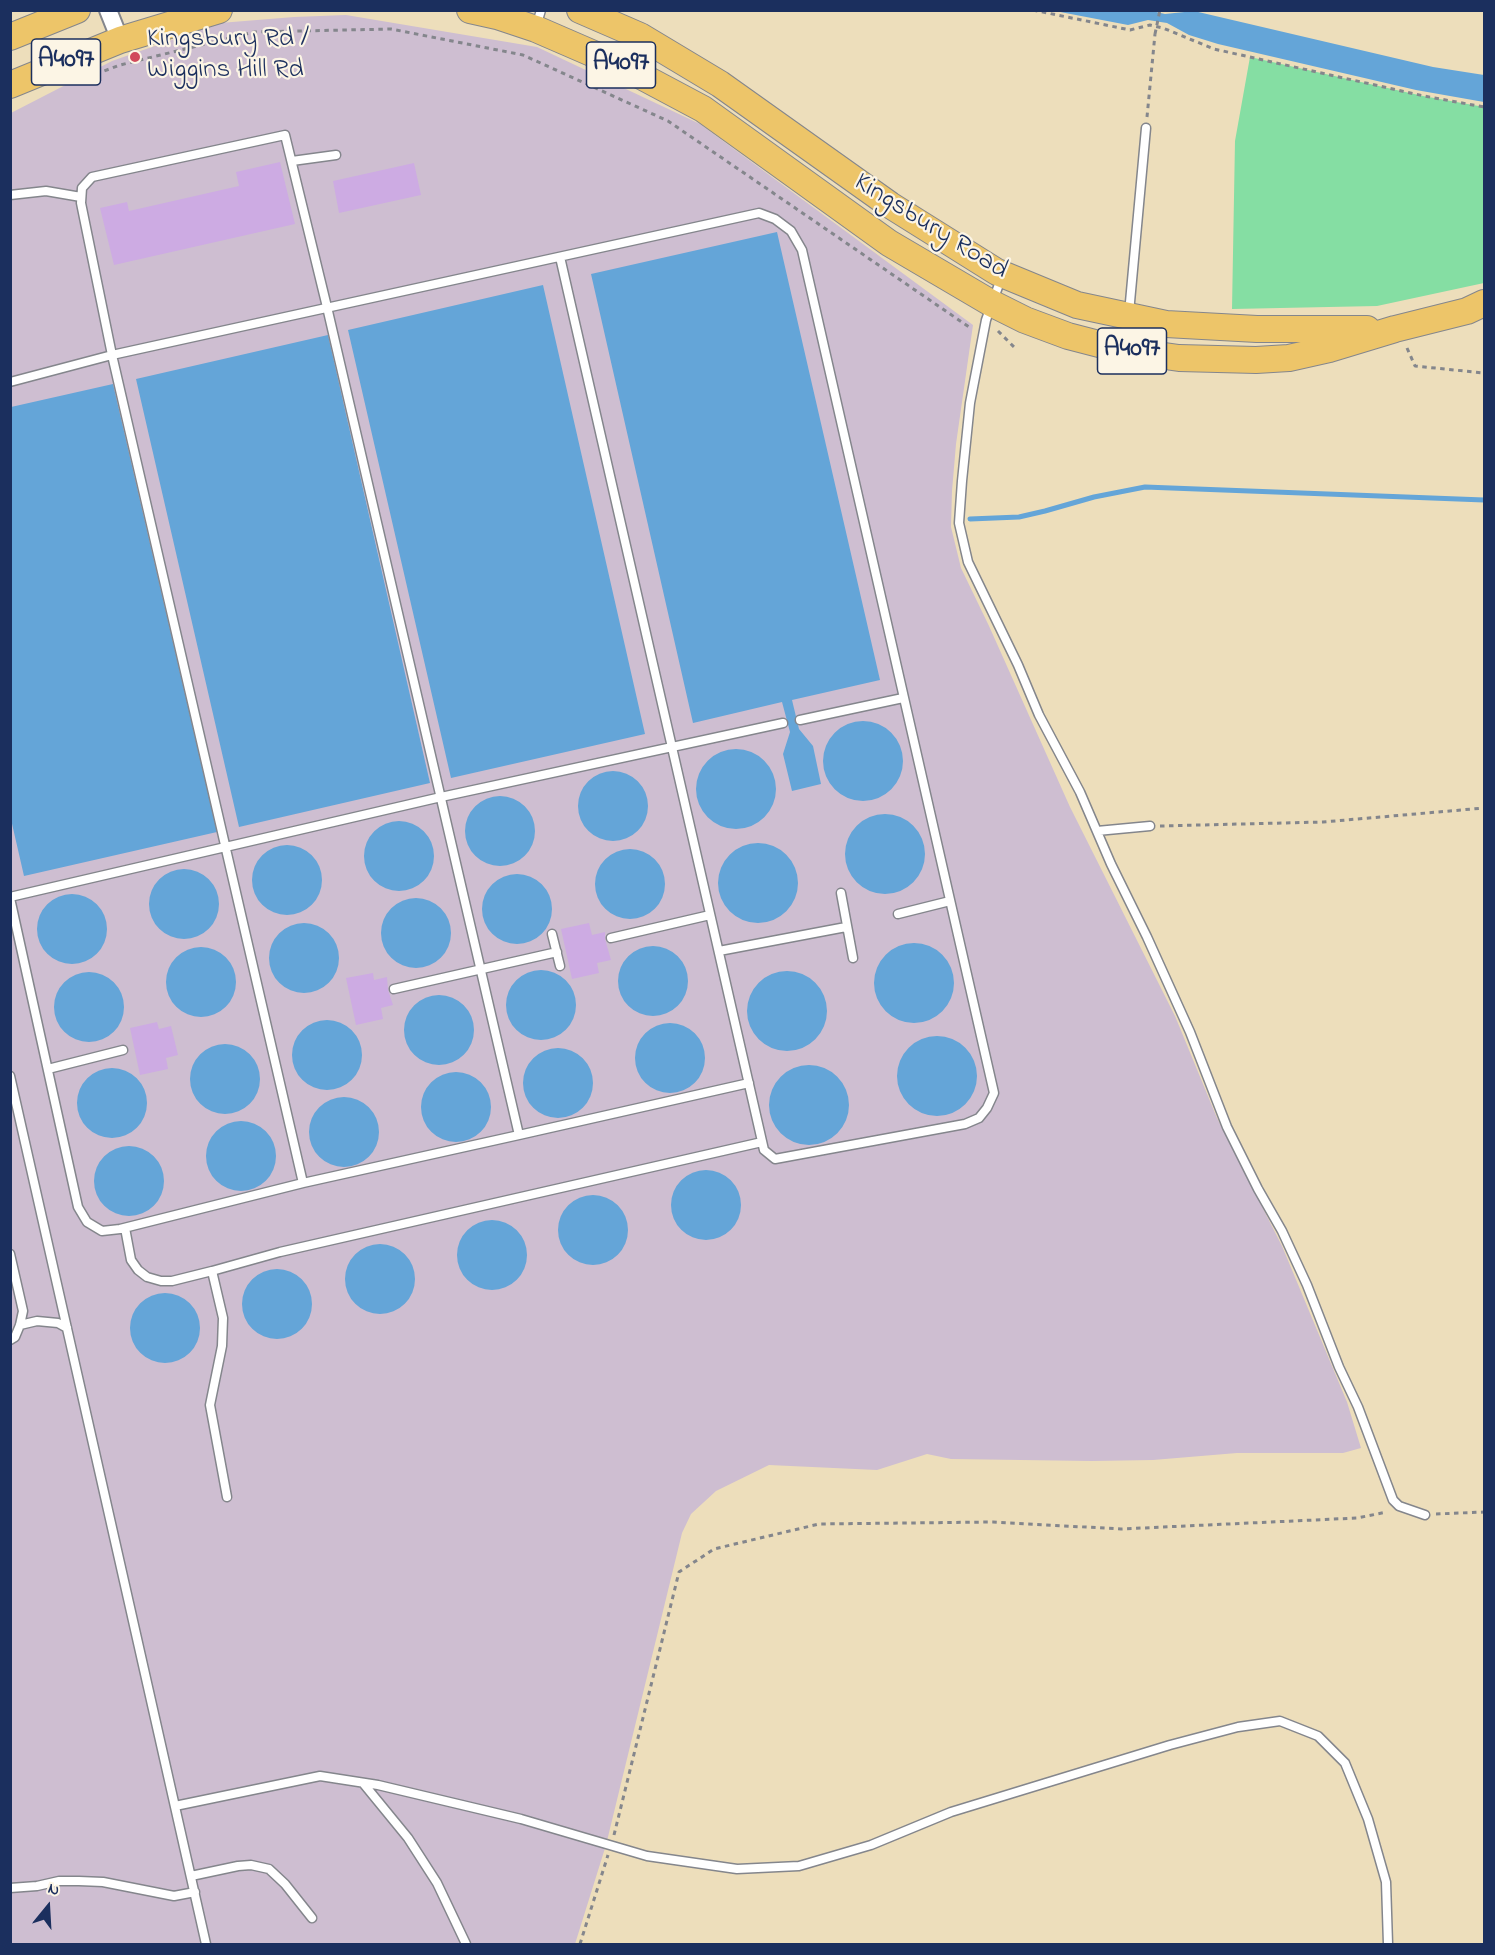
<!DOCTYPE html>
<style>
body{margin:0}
#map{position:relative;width:1495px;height:1955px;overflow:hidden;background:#eddebb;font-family:"Indie Flower",sans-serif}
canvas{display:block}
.frame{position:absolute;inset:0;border:12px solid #1b2f5e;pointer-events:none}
.north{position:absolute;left:18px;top:1877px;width:60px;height:60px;-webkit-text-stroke:4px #fcf5e5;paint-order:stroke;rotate:18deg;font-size:16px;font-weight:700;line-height:24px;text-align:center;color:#1b2f5e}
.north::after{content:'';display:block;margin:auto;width:21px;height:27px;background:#1b2f5e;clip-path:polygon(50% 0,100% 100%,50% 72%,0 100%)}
</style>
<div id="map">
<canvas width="1495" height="1955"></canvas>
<div class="frame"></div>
<div class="north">N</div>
</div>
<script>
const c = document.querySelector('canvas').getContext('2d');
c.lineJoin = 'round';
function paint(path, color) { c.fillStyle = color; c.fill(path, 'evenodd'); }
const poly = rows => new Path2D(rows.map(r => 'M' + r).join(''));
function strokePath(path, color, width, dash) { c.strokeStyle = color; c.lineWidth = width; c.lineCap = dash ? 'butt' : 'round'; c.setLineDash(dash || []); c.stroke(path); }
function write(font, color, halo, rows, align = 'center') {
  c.font = font + ' "Indie Flower",sans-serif'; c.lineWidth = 4.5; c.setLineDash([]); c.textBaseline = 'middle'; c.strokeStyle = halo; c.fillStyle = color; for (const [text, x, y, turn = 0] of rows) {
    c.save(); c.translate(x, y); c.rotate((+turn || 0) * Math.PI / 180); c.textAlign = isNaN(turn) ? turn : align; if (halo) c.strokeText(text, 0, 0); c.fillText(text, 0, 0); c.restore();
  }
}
const industrial = poly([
 [346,15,537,47,700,124,973,325,956,444,952,491,951,527,961,568,989,626,1070,807,1175,1016,1217,1118,1282,1246,1347,1402,1361,1448,1343,1453,1237,1453,1153,1460,1092,1461,951,1459,927,1454,877,1470,769,1465,716,1491,691,1514,682,1533,606,1845,575,1944,11,1944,11,113,112,61,220,23,294,17]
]);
const green = poly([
 [1250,57,1423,96,1484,107,1484,283,1377,306,1232,309,1235,141]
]);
const water = poly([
 [1152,11,1165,14,1194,11,1433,67,1484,75,1484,102,1416,90,1218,44,1189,35,1167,23,1148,20,1128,25,1055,11],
 [777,232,880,680,792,700,799,729,813,746,821,784,792,791,783,754,790,732,782,702,693,723,591,274],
 [543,285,645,734,451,778,348,330],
 [328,335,430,783,239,827,136,379],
 [113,384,217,832,24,876,10,815,11,407],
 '823 761a40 40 0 1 1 80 0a40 40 0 1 1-80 0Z',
 '696 789a40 40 0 1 1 80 0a40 40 0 1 1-80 0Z',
 '578 806a35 35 0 1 1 70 0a35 35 0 1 1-70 0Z',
 '465 831a35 35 0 1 1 70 0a35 35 0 1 1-70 0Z',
 '845 854a40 40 0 1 1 80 0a40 40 0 1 1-80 0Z',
 '364 856a35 35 0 1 1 70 0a35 35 0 1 1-70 0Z',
 '718 883a40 40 0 1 1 80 0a40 40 0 1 1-80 0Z',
 '252 880a35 35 0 1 1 70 0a35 35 0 1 1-70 0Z',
 '595 884a35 35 0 1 1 70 0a35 35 0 1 1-70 0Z',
 '149 904a35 35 0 1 1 70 0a35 35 0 1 1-70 0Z',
 '482 909a35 35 0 1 1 70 0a35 35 0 1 1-70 0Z',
 '37 929a35 35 0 1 1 70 0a35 35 0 1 1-70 0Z',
 '381 933a35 35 0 1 1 70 0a35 35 0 1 1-70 0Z',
 '269 958a35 35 0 1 1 70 0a35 35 0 1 1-70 0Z',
 '874 983a40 40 0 1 1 80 0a40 40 0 1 1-80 0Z',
 '618 981a35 35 0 1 1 70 0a35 35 0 1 1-70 0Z',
 '166 982a35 35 0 1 1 70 0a35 35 0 1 1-70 0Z',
 '506 1005a35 35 0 1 1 70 0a35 35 0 1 1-70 0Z',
 '747 1011a40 40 0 1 1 80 0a40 40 0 1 1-80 0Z',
 '54 1007a35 35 0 1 1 70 0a35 35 0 1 1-70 0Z',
 '404 1030a35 35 0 1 1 70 0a35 35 0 1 1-70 0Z',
 '292 1055a35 35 0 1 1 70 0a35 35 0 1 1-70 0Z',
 '635 1058a35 35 0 1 1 70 0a35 35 0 1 1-70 0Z',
 '897 1076a40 40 0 1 1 80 0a40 40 0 1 1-80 0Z',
 '190 1079a35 35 0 1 1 70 0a35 35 0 1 1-70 0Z',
 '523 1083a35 35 0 1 1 70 0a35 35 0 1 1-70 0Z',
 '769 1105a40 40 0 1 1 80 0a40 40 0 1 1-80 0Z',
 '77 1103a35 35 0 1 1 70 0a35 35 0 1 1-70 0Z',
 '421 1107a35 35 0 1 1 70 0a35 35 0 1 1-70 0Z',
 '309 1132a35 35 0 1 1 70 0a35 35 0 1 1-70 0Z',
 '206 1156a35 35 0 1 1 70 0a35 35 0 1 1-70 0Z',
 '94 1181a35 35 0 1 1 70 0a35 35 0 1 1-70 0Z',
 '671 1205a35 35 0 1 1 70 0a35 35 0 1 1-70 0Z',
 '558 1230a35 35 0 1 1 70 0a35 35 0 1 1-70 0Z',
 '457 1255a35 35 0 1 1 70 0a35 35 0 1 1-70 0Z',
 '345 1279a35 35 0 1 1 70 0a35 35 0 1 1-70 0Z',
 '242 1304a35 35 0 1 1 70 0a35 35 0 1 1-70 0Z',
 '130 1328a35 35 0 1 1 70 0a35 35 0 1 1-70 0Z'
]);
const stream = poly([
 [970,519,1019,517,1045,511,1094,497,1145,487,1484,500]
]);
const building = poly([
 [280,162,295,224,114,265,100,208,127,202,129,211,239,186,236,172],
 [414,163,421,195,339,213,333,181],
 [589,923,592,935,605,932,605,939,611,960,597,963,599,973,572,979,561,929],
 [373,973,374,980,387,977,388,990,393,1005,381,1008,383,1019,356,1025,346,978],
 [157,1022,159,1029,171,1026,178,1055,166,1058,168,1069,140,1075,130,1028]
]);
const path = poly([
 [1033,10,1130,30,1150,25,1163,28,1214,49,1424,96,1484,107],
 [96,74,120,65,254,32,391,29,523,55,668,121,972,329],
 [1147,117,1155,34],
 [998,331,1014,347],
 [1407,348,1415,366,1484,373],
 [1160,826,1323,822,1484,808],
 [1436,1514,1484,1512],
 [614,1835,679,1572,714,1549,819,1524,993,1522,1121,1529,1357,1518,1387,1512],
 [580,1944,608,1855]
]);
const service = poly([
 [536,27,541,10],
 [292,161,336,155],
 [10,195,46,191,81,197],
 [1002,276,986,320,970,403,962,481,959,523,968,562,1018,665,1039,715,1080,792,1111,864,1147,937,1190,1032,1227,1127,1258,1189,1282,1231,1307,1285,1339,1367,1358,1407,1393,1500,1399,1506,1425,1515],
 [1129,313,1146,128],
 [10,382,112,355,759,213,775,219,791,231,802,250,994,1093,987,1108,979,1118,965,1124,775,1159,764,1150,560,257],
 [800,720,903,698],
 [1097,831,1150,826],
 [841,893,853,958],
 [10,897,441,797,783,723],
 [10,898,78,1207,87,1222,102,1231,120,1229,303,1183],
 [898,914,950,901],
 [552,934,560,966],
 [611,938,710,915],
 [719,951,846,927],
 [394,989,557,952],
 [48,1069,123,1050],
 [10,1076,206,1944],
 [519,1135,327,307,285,135,92,177,82,188,81,203,112,355,303,1183,519,1135,749,1083],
 [125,1228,131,1260,138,1270,147,1277,161,1281,172,1281,212,1271,223,1318,222,1346,210,1405,227,1497],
 [10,1254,23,1311,20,1325,15,1337,10,1340],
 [212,1271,280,1252,762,1142],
 [20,1325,37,1321,58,1323,67,1328],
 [363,1783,408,1838,437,1883,466,1944],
 [175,1806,320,1776,378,1785,521,1819,647,1856,737,1869,799,1866,871,1845,951,1812,1170,1745,1238,1727,1280,1721,1318,1736,1345,1763,1368,1819,1386,1882,1388,1944],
 [191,1876,238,1866,251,1865,269,1869,285,1884,312,1918],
 [10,1888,37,1886,59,1881,79,1881,103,1882,174,1896,195,1892]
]);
const minor = poly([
 [108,10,120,40]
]);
const primary = poly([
 [470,10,497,16,536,29,626,68,703,109,889,243,991,303,1025,320,1068,336,1122,350,1179,358,1256,360,1289,358,1329,349,1395,329,1467,311,1484,303],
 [580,10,640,36,720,84,890,205,997,272,1077,305,1166,324,1257,329,1367,329],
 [10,37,77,10],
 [10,85,120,40,219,10]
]);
const pathBridge = poly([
 [1155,34,1160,10]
]);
const markers = [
 [135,57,6,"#d1495b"]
];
const shields = [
 [66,62,69],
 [621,65,69],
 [1132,351,69]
];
const shieldNames = [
 ["A4097",66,62],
 ["A4097",621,65],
 ["A4097",1132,351]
];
const poiNames = [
 ["Kingsbury Rd /",147,41],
 ["Wiggins Hill Rd",147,72]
];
const streetNames = [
 ["Kingsbury Road",930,228,32]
];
paint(industrial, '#cebed1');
paint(green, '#85dea3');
paint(water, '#64a5d8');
strokePath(stream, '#64a5d8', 5);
paint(building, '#cdabe3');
strokePath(service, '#84868c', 11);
strokePath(minor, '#84868c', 20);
strokePath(primary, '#84868c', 28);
strokePath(path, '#84868c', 3, [4.5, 4.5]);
strokePath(service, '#fff', 8);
strokePath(minor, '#fff', 16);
strokePath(primary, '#edc569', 26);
strokePath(pathBridge, '#84868c', 3, [4.5, 4.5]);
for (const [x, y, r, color] of markers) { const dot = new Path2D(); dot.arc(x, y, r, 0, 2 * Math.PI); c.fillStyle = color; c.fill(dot); strokePath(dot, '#fcf5e5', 2); }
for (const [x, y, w] of shields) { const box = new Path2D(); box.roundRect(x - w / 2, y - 23, w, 46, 4.5); c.fillStyle = '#fcf5e5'; c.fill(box); strokePath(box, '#1b2f5e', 1.5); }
write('bold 26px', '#1b2f5e', null, shieldNames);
write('27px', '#1b2f5e', '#fcf5e5', poiNames, 'left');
write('27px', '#1b2f5e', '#fcf5e5', streetNames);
</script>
